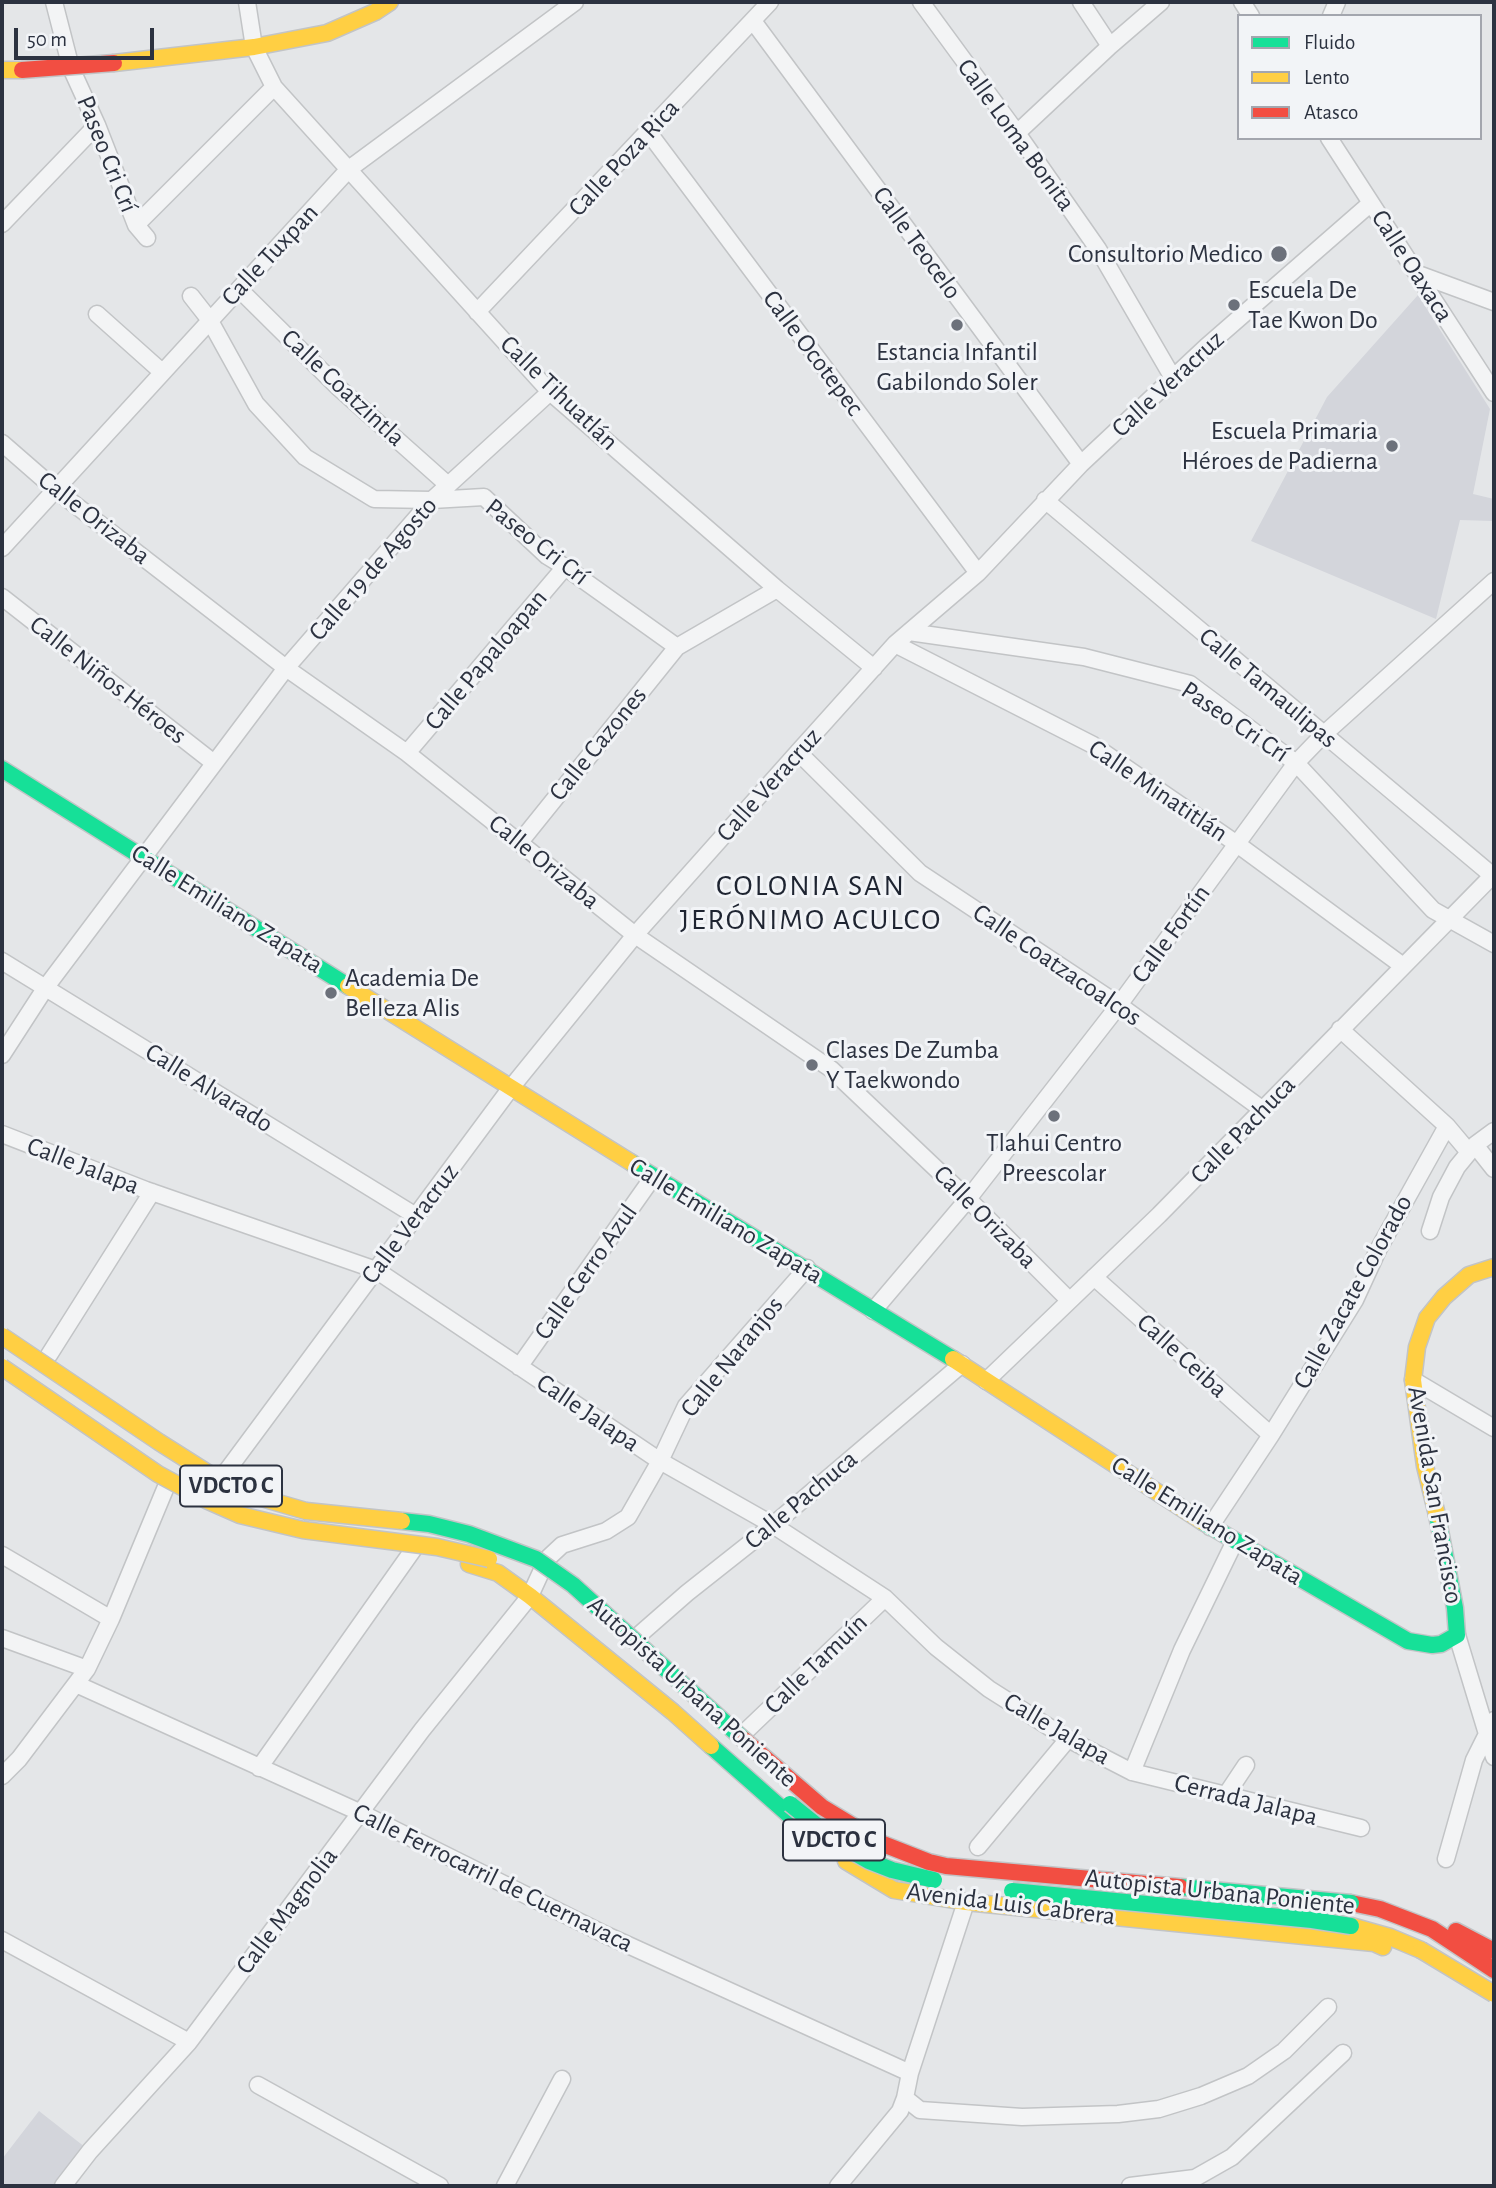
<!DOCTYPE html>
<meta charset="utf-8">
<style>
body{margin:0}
#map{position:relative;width:1496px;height:2188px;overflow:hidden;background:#e4e6e8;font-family:"Alegreya Sans",sans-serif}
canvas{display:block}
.frame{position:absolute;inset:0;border:4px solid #2c3240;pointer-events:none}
.legend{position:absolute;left:1237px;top:14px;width:245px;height:126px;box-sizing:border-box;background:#f2f4f7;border:2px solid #a3a6ae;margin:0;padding:9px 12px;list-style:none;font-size:21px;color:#2c3240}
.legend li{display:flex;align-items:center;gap:14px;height:35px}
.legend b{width:35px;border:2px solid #a3a6ae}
.scale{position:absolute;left:14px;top:28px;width:140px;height:32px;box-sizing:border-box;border:4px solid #2c3240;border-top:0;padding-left:9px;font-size:21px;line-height:24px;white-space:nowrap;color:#2c3240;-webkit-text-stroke:5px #f2f4f7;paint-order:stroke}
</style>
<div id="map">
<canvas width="1496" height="2188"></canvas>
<div class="frame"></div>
<ul class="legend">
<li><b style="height:9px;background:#16e098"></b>Fluido</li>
<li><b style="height:9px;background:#ffcf43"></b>Lento</li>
<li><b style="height:9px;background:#f24e42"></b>Atasco</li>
</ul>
<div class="scale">50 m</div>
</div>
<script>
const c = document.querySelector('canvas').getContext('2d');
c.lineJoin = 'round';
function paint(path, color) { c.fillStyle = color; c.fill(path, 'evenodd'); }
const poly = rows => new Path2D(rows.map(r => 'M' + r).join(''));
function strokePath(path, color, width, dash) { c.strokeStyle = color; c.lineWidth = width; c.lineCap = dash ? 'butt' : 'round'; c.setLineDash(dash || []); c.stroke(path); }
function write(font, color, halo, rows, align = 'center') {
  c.font = font + ' "Alegreya Sans",sans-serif'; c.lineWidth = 6; c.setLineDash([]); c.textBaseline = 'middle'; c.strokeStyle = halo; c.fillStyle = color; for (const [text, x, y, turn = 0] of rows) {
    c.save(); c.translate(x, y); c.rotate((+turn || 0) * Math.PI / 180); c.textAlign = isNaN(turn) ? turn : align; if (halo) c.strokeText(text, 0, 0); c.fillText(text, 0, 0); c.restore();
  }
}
const built = poly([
 [1418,295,1490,409,1473,494,1494,499,1492,521,1460,520,1436,619,1251,541,1327,397],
 [39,2111,90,2151,63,2186,2,2186,2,2159]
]);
const street = poly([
 [54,2,71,68,97,125,136,225,147,238],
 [247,2,254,47,274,87,550,392,777,589,874,668],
 [921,2,1017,133,1098,249,1173,378],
 [1081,2,1110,46],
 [1242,2,1251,16],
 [1331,16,1337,2],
 [753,21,1081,464],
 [649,133,978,573],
 [1017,133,1110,46,1161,2],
 [1329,138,1494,393],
 [2,224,97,125],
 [136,225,274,87],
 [1418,274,1494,302],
 [240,290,339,388,448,485],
 [191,296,209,319,256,404,305,457,374,499,432,500,484,497,547,556,565,567,677,647],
 [477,312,770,2],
 [97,314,162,372],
 [2,443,56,490,286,668,407,753,635,935,831,1069,968,1199,1069,1300],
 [1045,500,1493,876],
 [2,548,349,169,575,2],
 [2,597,214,763],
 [909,632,1084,657,1190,684,1296,763,1433,910,1494,944],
 [895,644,1093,745,1237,844,1403,966],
 [798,752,920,873,1119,1005,1263,1110],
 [407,753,565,567],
 [520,842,677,647,777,589],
 [2,961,416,1216],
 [1340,1029,1447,1126,1468,1151],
 [2,1055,46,987,286,668,432,500,550,392],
 [2,1134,146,1190,376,1270,660,1461,773,1525,885,1598,936,1647,989,1689,1068,1739,1132,1772,1361,1828],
 [1475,1145,1494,1169],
 [1430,1231,1441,1197,1457,1167,1475,1145,1494,1131],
 [1094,1277,1271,1435],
 [873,1311,968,1199,1119,1005,1296,763,1323,735,1494,581],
 [49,1355,152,1192],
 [519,1367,653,1177],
 [1413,1380,1494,1428],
 [986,1381,1159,1215,1494,874],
 [223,1476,510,1089,635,935,798,752,895,644,978,573,1081,464,1206,347,1371,203],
 [1210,1527,1271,1435,1355,1300,1378,1250,1447,1126],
 [2,1555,111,1619],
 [639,1635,687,1593,773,1525,962,1364],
 [1457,1635,1494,1757],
 [2,1638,87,1669],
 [76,1684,359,1812,606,1935,910,2073],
 [748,1729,885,1598],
 [259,1768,413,1550],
 [1132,1772,1182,1650,1235,1541],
 [2,1776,19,1759,87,1669,111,1619,168,1482],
 [1226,1795,1246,1765],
 [978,1847,1068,1739],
 [1446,1859,1474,1760,1494,1720],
 [2,1940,189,2042],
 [258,2085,440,2186],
 [905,2098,920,2110,1022,2117,1118,2114,1159,2109,1201,2096,1248,2076,1284,2051,1328,2007],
 [63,2186,90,2151,189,2042,422,1730,530,1596,547,1559,562,1545,606,1531,628,1517,660,1461,686,1406,807,1268],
 [505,2186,562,2079],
 [838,2186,900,2111,905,2098,910,2073,966,1902],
 [1130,2186,1195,2178,1232,2157,1343,2053]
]);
const fast = poly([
 [2,769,348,986],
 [632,1163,953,1359],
 [1203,1522,1408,1641,1432,1645,1441,1644,1457,1635,1455,1608,1437,1515],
 [711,1746,797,1822]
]);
const slow = poly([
 [114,63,254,47,327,33,375,12,390,2],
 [2,70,22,70],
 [348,986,632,1163],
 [953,1359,1203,1522],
 [1437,1515,1425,1466,1413,1380,1417,1347,1427,1318,1444,1297,1469,1275,1494,1267],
 [469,1564,498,1573,530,1596,673,1712,711,1746],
 [846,1861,894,1890,966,1902,1374,1943,1383,1947],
 [1351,1926,1390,1937,1421,1950]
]);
const jam = poly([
 [1351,1903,1380,1909,1432,1929,1494,1970],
 [1456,1931,1494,1951]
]);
const fastBridge = poly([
 [402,1521,429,1524,469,1534,536,1559,573,1585,743,1739],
 [790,1804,841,1845,869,1861,892,1870,934,1880],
 [1180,1887,1351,1903],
 [1012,1891,1312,1920,1351,1926]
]);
const slowBridge = poly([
 [2,1336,159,1442,219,1480,251,1495,306,1511,402,1521],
 [2,1367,158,1474,206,1500,240,1515,303,1530,437,1547,489,1559],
 [1421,1950,1494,1994]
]);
const jamBridge = poly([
 [22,70,114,63],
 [743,1739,822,1807,883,1844,929,1862,946,1866,1180,1887]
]);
const markers = [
 [1279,254,9,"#6c717b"],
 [1234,305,7,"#6c717b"],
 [957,325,7,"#6c717b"],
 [1392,446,7,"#6c717b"],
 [331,993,7,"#6c717b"],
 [812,1065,7,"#6c717b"],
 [1054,1116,7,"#6c717b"]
];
const shields = [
 [231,1486,102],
 [834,1840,102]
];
const shieldNames = [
 ["VDCTO C",231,1486],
 ["VDCTO C",834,1840]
];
const streetNames = [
 ["Calle Loma Bonita",1016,135,54],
 ["Paseo Cri Crí",107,154,68],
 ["Calle Poza Rica",624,158,-47],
 ["Calle Teocelo",917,243,54],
 ["Calle Tuxpan",270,255,-47],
 ["Calle Oaxaca",1412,266,57],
 ["Calle Ocotepec",813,353,53],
 ["Calle Veracruz",1168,384,-43],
 ["Calle Coatzintla",343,388,43],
 ["Calle Tihuatlán",559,393,44],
 ["Calle Orizaba",94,518,38],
 ["Paseo Cri Crí",537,542,38],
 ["Calle 19 de Agosto",373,569,-49],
 ["Calle Papaloapan",486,660,-50],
 ["Calle Niños Héroes",108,680,38],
 ["Calle Tamaulipas",1268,688,40],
 ["Paseo Cri Crí",1235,722,34],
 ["Calle Cazones",598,744,-51],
 ["Calle Veracruz",769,785,-48],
 ["Calle Minatitlán",1158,791,34],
 ["Calle Orizaba",544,862,39],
 ["Calle Emiliano Zapata",227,909,32],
 ["Calle Fortín",1171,934,-54],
 ["Calle Coatzacoalcos",1057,965,34],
 ["Calle Alvarado",209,1088,32],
 ["Calle Pachuca",1243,1130,-46],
 ["Calle Jalapa",83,1166,21],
 ["Calle Orizaba",985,1217,45],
 ["Calle Emiliano Zapata",726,1221,31],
 ["Calle Veracruz",410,1224,-53],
 ["Calle Cerro Azul",586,1272,-55],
 ["Calle Zacate Colorado",1353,1292,-61],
 ["Calle Ceiba",1182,1356,42],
 ["Calle Naranjos",732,1357,-51],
 ["Calle Jalapa",588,1413,34],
 ["Avenida San Francisco",1435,1495,80],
 ["Calle Pachuca",801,1500,-40],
 ["Calle Emiliano Zapata",1207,1521,32],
 ["Calle Tamuín",816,1664,-44],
 ["Autopista Urbana Poniente",692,1692,42],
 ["Calle Jalapa",1057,1729,30],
 ["Cerrada Jalapa",1246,1800,14],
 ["Calle Ferrocarril de Cuernavaca",493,1878,26],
 ["Autopista Urbana Poniente",1220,1892,6],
 ["Avenida Luis Cabrera",1011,1904,7],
 ["Calle Magnolia",287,1911,-53]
];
const poiNames = [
 ["Consultorio Medico",1263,254,"right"],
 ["Escuela De",1248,290],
 ["Tae Kwon Do",1248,320],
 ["Estancia Infantil",957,352,"center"],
 ["Gabilondo Soler",957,382,"center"],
 ["Escuela Primaria",1378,431,"right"],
 ["Héroes de Padierna",1378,461,"right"],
 ["Academia De",345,978],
 ["Belleza Alis",345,1008],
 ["Clases De Zumba",826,1050],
 ["Y Taekwondo",826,1080],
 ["Tlahui Centro",1054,1143,"center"],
 ["Preescolar",1054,1173,"center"]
];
const quarterNames = [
 ["COLONIA SAN",811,886],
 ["JERÓNIMO ACULCO",811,920]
];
paint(built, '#d3d5db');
strokePath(street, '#c2c4c6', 19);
strokePath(fast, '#c2c4c6', 19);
strokePath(slow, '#c2c4c6', 19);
strokePath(jam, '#c2c4c6', 19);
strokePath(street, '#f3f4f5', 16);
strokePath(fast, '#16e098', 16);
strokePath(slow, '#ffcf43', 16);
strokePath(jam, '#f24e42', 16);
strokePath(fastBridge, '#c2c4c6', 19, []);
strokePath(slowBridge, '#c2c4c6', 19, []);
strokePath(jamBridge, '#c2c4c6', 19, []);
strokePath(fastBridge, '#16e098', 16);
strokePath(slowBridge, '#ffcf43', 16);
strokePath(jamBridge, '#f24e42', 16);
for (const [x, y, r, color] of markers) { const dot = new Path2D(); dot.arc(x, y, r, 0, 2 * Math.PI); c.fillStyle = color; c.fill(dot); strokePath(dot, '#f2f4f7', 2.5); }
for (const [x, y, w] of shields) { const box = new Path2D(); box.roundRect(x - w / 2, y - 20.5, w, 41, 5); c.fillStyle = '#f2f4f7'; c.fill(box); strokePath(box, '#2c3240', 2); }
write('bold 24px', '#2c3240', null, shieldNames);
write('26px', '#2c3240', '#f2f4f7', streetNames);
write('26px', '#2c3240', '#f2f4f7', poiNames, 'left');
c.letterSpacing = '2px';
write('30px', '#1e2431', '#f2f4f7', quarterNames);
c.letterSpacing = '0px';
</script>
